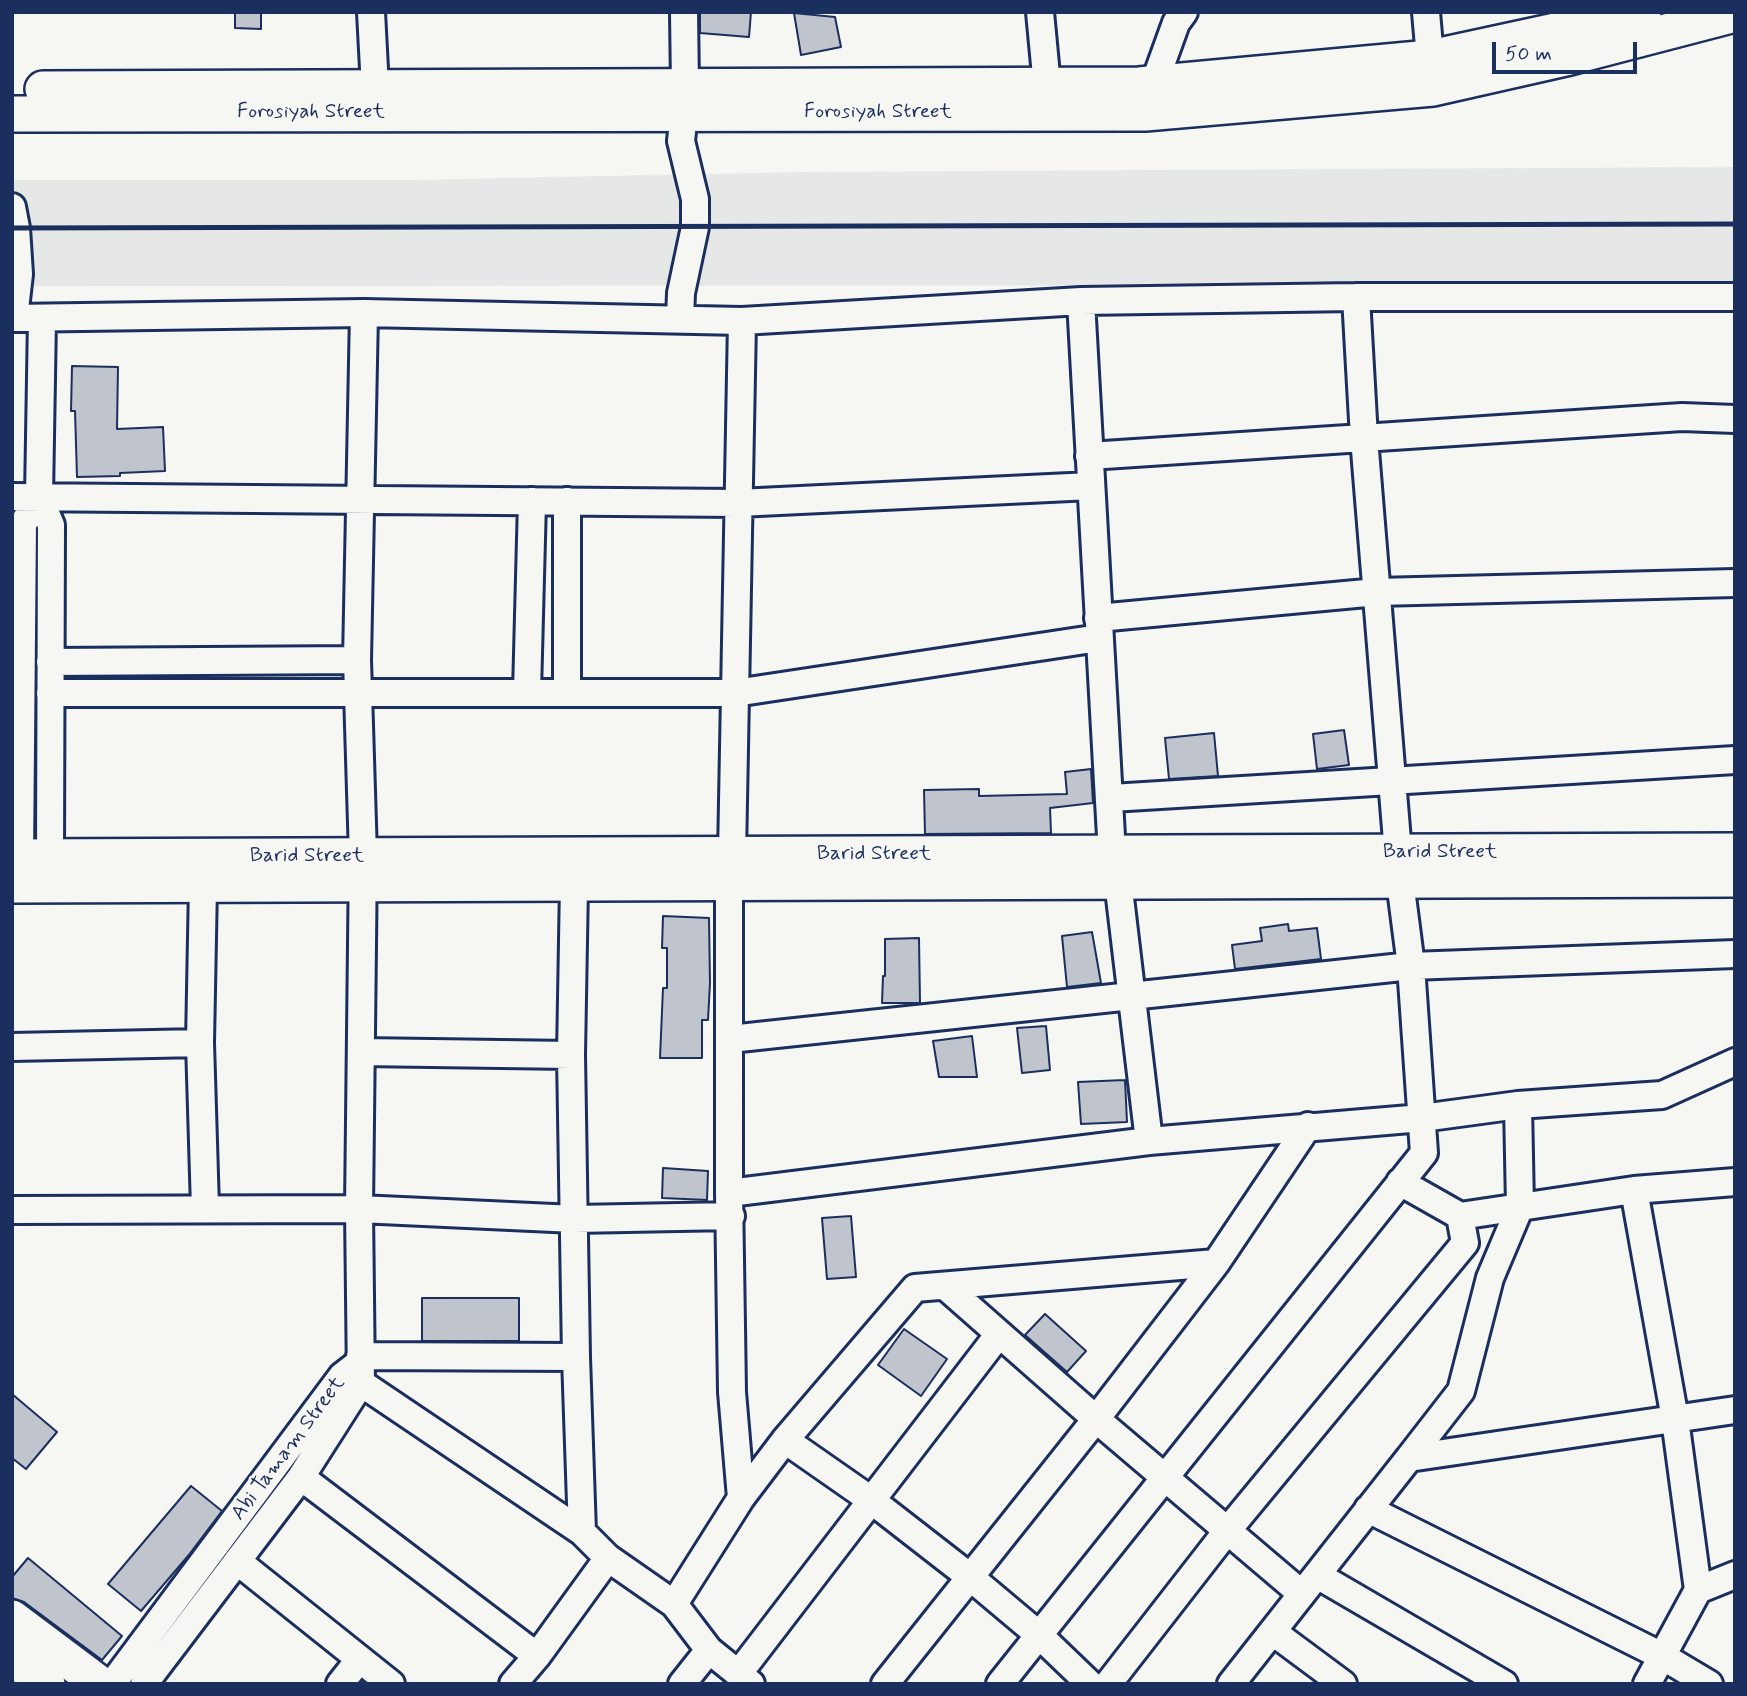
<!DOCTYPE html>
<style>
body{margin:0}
#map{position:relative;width:1747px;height:1696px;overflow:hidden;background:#f6f6f2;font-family:Mynerve,sans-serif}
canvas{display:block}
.frame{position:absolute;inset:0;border:14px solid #1b2f5e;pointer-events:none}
.scale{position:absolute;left:1492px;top:42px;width:145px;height:32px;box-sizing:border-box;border:4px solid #1b2f5e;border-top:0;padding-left:9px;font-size:21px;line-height:24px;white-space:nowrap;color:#1b2f5e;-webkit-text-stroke:5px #f6f6f2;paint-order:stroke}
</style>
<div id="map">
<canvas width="1747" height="1696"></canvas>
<div class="frame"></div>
<div class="scale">50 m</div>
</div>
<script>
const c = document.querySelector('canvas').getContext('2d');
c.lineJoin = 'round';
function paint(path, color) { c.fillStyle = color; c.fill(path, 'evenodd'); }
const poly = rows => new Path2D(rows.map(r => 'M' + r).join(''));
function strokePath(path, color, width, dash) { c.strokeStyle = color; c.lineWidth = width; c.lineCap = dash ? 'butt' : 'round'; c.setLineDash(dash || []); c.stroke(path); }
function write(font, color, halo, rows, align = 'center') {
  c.font = font + ' Mynerve,sans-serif'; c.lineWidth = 5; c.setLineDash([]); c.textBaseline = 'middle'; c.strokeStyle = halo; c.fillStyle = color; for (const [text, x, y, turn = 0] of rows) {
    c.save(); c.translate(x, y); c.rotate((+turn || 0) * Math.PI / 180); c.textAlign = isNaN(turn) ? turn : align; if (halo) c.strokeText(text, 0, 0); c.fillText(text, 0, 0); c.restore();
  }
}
const built = poly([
 [1735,167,1735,285,12,286,12,180,413,180,803,172]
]);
const building = poly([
 [235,12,261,12,261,29,235,28,235,12],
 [700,12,751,12,749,37,700,33,700,12],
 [794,13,835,17,841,47,801,55,794,13],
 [72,366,118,367,117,429,163,427,165,471,120,473,120,476,77,477,75,411,71,411,72,366],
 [1344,730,1349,765,1317,769,1313,734,1344,730],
 [1214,733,1218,776,1169,779,1165,738,1214,733],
 [1091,769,1093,803,1050,808,1051,833,925,834,924,790,979,789,979,796,1067,794,1065,772,1091,769],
 [663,916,709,918,710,983,708,1020,702,1020,702,1058,660,1058,663,988,667,988,667,948,662,948,663,916],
 [1288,924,1289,931,1317,928,1321,959,1235,969,1232,945,1262,941,1260,928,1288,924],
 [1092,932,1101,983,1067,987,1062,936,1092,932],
 [919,938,920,1003,882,1003,883,976,885,976,885,939,919,938],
 [1046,1026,1050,1070,1022,1073,1017,1028,1046,1026],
 [972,1036,977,1077,939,1077,933,1041,972,1036],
 [1125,1080,1127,1122,1081,1124,1078,1082,1125,1080],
 [663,1168,708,1171,707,1200,662,1198,663,1168],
 [851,1216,856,1277,827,1279,822,1218,851,1216],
 [422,1298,519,1298,519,1341,422,1341,422,1298],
 [1045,1314,1086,1351,1067,1372,1025,1335,1045,1314],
 [904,1329,947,1359,921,1396,878,1365,904,1329],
 [12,1394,57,1432,26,1469,12,1458,12,1394],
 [191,1486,222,1511,188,1556,141,1611,108,1584,191,1486],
 [28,1558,122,1636,102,1660,24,1602,12,1598,12,1577,28,1558]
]);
const minor = poly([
 [371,12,375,88],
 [684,12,685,87],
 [1040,12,1047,86],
 [1426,12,1430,58],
 [1154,84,1176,23,1184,12],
 [12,207,16,228,19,274,14,318],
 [1356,297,1364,438,1398,853],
 [1081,301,1112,854],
 [12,318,364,313,742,321,1081,301,1356,297,1735,297],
 [42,318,39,497,51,525,50,857],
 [680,319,681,293,695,227,695,199,681,141,684,113],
 [1089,456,1682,417,1735,419],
 [12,497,738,503,1091,486],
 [1098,618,1377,592,1735,583],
 [50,662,357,660],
 [527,692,532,501],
 [50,693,735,693,1099,638],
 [567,693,567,501],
 [1111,798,1735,760],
 [20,857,23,524,39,497],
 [1118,881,1149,1141],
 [574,884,571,1055,576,1357,582,1532],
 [203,885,200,1043,205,1208],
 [730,1039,1411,966,1735,954],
 [12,1047,200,1043],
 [361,1052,571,1055],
 [1400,1182,1460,1216,1634,1190,1735,1182],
 [1634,1190,1675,1419,1698,1590],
 [729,1193,1149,1141,1422,1118,1518,1105,1662,1095,1735,1062],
 [12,1210,359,1209,575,1219,731,1216],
 [945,1286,1096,1419,1302,1594],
 [360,1356,576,1357],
 [342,1376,361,1383,582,1532,608,1558,674,1604,709,1650,751,1684],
 [785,1440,871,1500,970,1577,1039,1635,1090,1684],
 [1409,1458,1461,1391,1490,1278,1520,1207,1518,1105],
 [301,1477,537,1656],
 [741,1498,732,1392,729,1193,729,883,732,855,742,321],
 [1368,1509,1662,1656,1709,1684],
 [237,1561,391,1684],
 [1317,1575,1504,1684],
 [674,1604,741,1498,785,1440,915,1288,1216,1263],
 [1273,1632,1343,1684],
 [739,1673,999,1334],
 [112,1684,342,1376,355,1366],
 [144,1684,301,1477,361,1383,359,1209,363,856,357,660,364,313],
 [340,1684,359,1660],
 [513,1684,537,1656,608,1558],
 [682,1684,709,1650],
 [885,1684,1096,1419,1216,1263,1308,1126],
 [1000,1684,1424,1153,1411,966,1400,881],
 [1108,1684,1227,1531,1465,1243,1460,1216],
 [1231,1684,1409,1458,1735,1410],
 [1647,1684,1698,1590,1735,1575]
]);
const major = poly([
 [43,89,1139,85,1430,58,1643,12],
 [12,114,1145,113,1433,88,1570,57,1735,14],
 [12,857,1735,851],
 [12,885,1735,879],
 [12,1618,100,1684],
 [12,1658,47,1684]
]);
const rail = poly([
 [12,228,1735,224]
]);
const streetNames = [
 ["Forosiyah Street",311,113],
 ["Forosiyah Street",878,113],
 ["Barid Street",1440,853],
 ["Barid Street",874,855],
 ["Barid Street",307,857],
 ["Abi Tamam Street",289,1449,-53]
];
paint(built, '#e6e7e7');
paint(building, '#c0c4cd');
strokePath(building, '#1b2f5e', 2);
strokePath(minor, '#1b2f5e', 32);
strokePath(major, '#1b2f5e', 40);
strokePath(minor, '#f6f6f2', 26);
strokePath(major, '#f6f6f2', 35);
strokePath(rail, '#1b2f5e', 5);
write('21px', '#1b2f5e', '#f6f6f2', streetNames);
</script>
